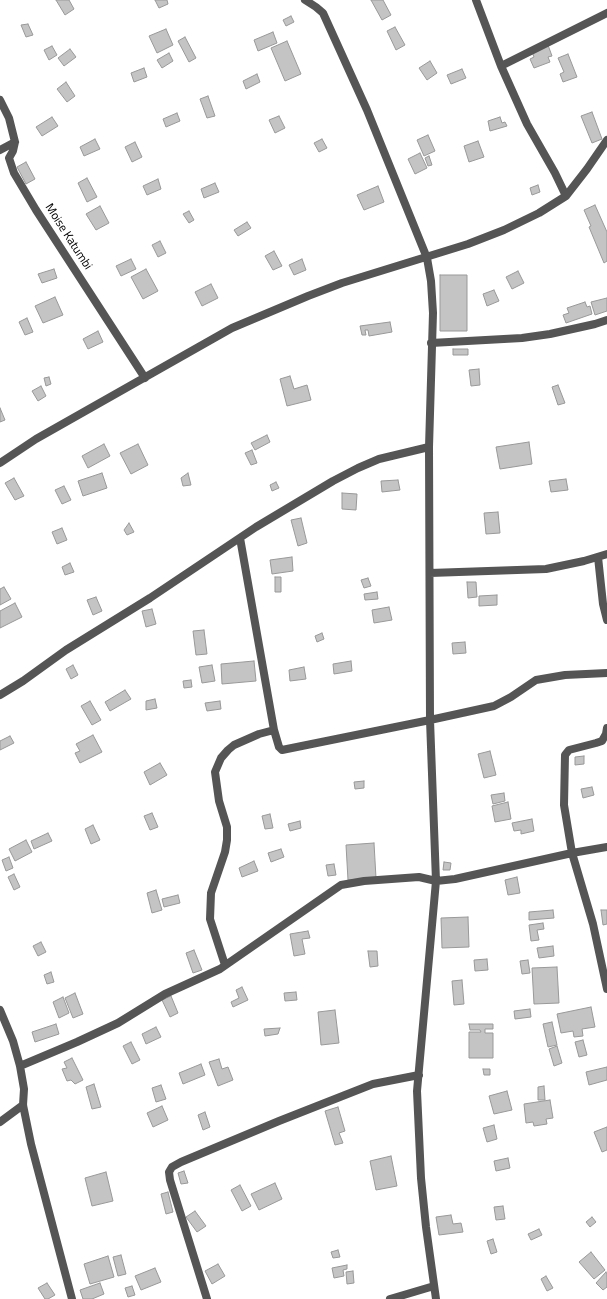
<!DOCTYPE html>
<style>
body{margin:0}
canvas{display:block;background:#fff}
</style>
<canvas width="607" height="1299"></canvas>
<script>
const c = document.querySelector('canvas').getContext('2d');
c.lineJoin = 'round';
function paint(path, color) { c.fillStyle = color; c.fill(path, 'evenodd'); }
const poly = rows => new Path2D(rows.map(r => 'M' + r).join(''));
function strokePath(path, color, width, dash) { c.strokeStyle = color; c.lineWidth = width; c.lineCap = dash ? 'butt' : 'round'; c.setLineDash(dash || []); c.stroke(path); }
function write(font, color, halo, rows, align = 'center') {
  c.font = font + ' "Titillium Web",sans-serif'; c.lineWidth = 4; c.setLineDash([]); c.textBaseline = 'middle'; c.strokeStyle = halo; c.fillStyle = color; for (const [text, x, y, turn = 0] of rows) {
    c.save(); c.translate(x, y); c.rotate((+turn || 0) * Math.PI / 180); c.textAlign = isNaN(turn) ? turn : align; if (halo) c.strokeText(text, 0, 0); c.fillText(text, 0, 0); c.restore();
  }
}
const building = poly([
 [56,0,69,0,74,9,65,15,56,0],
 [155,0,167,0,168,4,159,8,155,0],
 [371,0,383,0,391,15,382,20,371,0],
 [291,16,294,22,286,26,283,20,291,16],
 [28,24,33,35,26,37,21,25,28,24],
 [395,27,405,45,396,50,387,31,395,27],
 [166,29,173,45,157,53,149,36,166,29],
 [273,32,277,43,258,51,254,40,273,32],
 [185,37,196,58,189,62,178,41,185,37],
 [287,41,301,74,285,81,271,48,287,41],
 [548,45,552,56,548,57,550,62,534,68,530,59,534,57,532,52,548,45],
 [52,46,57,55,49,60,44,50,52,46],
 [70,49,76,57,64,66,58,58,70,49],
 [169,53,173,61,162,68,157,60,169,53],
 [568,54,577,77,563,82,560,74,564,72,558,58,568,54],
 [430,61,437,73,427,80,419,68,430,61],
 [144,68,147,77,134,82,131,73,144,68],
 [462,69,466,78,451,84,447,75,462,69],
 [257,74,260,82,246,89,243,81,257,74],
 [66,82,75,96,67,102,57,89,66,82],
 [208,96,215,116,207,118,200,99,208,96],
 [592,112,602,139,592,143,581,116,592,112],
 [177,113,180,121,166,127,163,119,177,113],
 [279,116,285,128,275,133,269,120,279,116],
 [52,117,58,126,42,136,36,127,52,117],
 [500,117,502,123,505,122,507,126,490,131,488,121,500,117],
 [428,135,435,151,424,156,417,140,428,135],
 [95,139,100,149,84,156,80,147,95,139],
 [322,139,327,148,319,152,314,143,322,139],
 [478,141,484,157,469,162,464,146,478,141],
 [135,142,142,157,132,162,125,147,135,142],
 [420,153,427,168,415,174,408,159,420,153],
 [429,156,432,165,428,166,425,158,429,156],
 [26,162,35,179,26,184,17,167,26,162],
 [87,178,97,197,87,202,78,183,87,178],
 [158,179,161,189,147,195,143,186,158,179],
 [215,183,219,192,204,198,201,189,215,183],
 [538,185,540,192,532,195,530,188,538,185],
 [378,186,384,202,364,210,357,195,378,186],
 [595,205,607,232,607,261,604,263,589,227,591,226,584,210,595,205],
 [100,206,109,223,96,230,86,214,100,206],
 [189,211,194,220,189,223,183,214,189,211],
 [247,222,251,228,238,236,234,230,247,222],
 [160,241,166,253,158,257,152,245,160,241],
 [274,251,282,266,273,270,265,256,274,251],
 [131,259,136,269,121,276,116,266,131,259],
 [302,259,306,270,294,275,289,265,302,259],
 [54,269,57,278,42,283,38,274,54,269],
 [146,269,158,291,143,299,131,277,146,269],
 [518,271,524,283,512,289,506,277,518,271],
 [440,275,467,275,467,331,440,331,440,275],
 [211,284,218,298,202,306,195,292,211,284],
 [494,290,499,301,487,306,483,294,494,290],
 [55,297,63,315,43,323,35,306,55,297],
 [607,298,607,311,595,315,591,302,607,298],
 [585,302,587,307,590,306,592,314,566,323,563,315,569,313,567,308,585,302],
 [27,318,33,332,25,335,19,322,27,318],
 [390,322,392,332,369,336,368,330,365,330,366,335,362,335,360,326,390,322],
 [98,331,103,342,88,349,83,339,98,331],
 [453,349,468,349,468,355,453,355,453,349],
 [479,369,480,385,471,386,469,370,479,369],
 [290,376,294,389,307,385,311,400,287,406,280,379,290,376],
 [49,377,51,384,46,386,44,378,49,377],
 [558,385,565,403,558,405,552,387,558,385],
 [41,386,46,396,38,401,32,391,41,386],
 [0,408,5,420,0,422,0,408],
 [267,435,270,442,255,450,251,443,267,435],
 [529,442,532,464,500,469,496,447,529,442],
 [104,444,110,456,88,468,82,456,104,444],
 [138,444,148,465,131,474,120,453,138,444],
 [252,450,257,463,251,465,245,453,252,450],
 [102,473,107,488,83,496,78,481,102,473],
 [188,473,191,485,183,486,181,478,188,473],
 [14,478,24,496,15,500,5,483,14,478],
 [566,479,568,490,551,492,549,481,566,479],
 [398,480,400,490,382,492,381,481,398,480],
 [276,482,279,488,272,491,270,485,276,482],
 [64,486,71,500,62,504,55,490,64,486],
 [342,493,357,494,356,510,342,509,342,493],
 [498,512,500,533,486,534,484,513,498,512],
 [301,518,307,543,298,546,291,520,301,518],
 [129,523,134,532,127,535,124,530,129,523],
 [62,528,67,540,57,544,52,532,62,528],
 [292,557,293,571,272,574,270,560,292,557],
 [70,563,74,572,65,575,62,567,70,563],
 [275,577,281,577,281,592,275,592,275,577],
 [368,578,371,586,364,588,361,580,368,578],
 [467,582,476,582,477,597,468,598,467,582],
 [4,587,11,599,0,605,0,589,4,587],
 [377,592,378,599,365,600,364,594,377,592],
 [497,595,497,605,479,606,479,596,497,595],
 [96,597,102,611,93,615,87,600,96,597],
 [15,603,22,617,0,628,0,611,15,603],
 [389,607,392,620,374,623,372,610,389,607],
 [152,609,156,624,146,627,142,611,152,609],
 [204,630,207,654,196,655,193,631,204,630],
 [322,633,324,639,317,642,315,636,322,633],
 [465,642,466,653,453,654,452,643,465,642],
 [254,661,256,681,222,684,221,664,254,661],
 [351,661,352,671,334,674,333,664,351,661],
 [73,665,78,675,71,679,66,669,73,665],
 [212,665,215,681,202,683,199,667,212,665],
 [304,667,306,679,290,681,289,670,304,667],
 [191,680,192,687,184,688,183,681,191,680],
 [125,690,131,699,110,711,105,702,125,690],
 [155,699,157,708,146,710,146,701,155,699],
 [90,701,101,720,92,725,81,706,90,701],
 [220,701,221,709,207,711,205,703,220,701],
 [93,735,102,752,80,763,75,753,80,751,76,744,93,735],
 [10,736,14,743,0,750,0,741,10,736],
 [490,751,496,775,484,778,478,754,490,751],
 [584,756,584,764,575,765,575,757,584,756],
 [160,763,167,775,150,785,144,772,160,763],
 [364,781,364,788,355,789,354,782,364,781],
 [592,787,594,795,583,798,581,789,592,787],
 [504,793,505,801,493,804,491,795,504,793],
 [508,802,511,819,495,822,492,806,508,802],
 [152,813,158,827,150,830,144,816,152,813],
 [270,814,273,828,265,829,262,816,270,814],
 [532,819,534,831,521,834,521,830,514,831,512,823,532,819],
 [300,821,301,828,290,831,288,824,300,821],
 [93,825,100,840,91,844,85,829,93,825],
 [48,833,52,841,34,849,31,841,48,833],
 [26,840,32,852,15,861,9,849,26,840],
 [374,843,376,878,348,880,346,845,374,843],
 [281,849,284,857,271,862,268,853,281,849],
 [9,857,13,868,6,871,2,860,9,857],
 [254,861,258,871,242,877,239,868,254,861],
 [444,862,451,863,450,870,443,870,444,862],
 [334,864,336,875,328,876,326,865,334,864],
 [14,874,20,887,14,890,8,877,14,874],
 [517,877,520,893,508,895,505,880,517,877],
 [156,890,162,910,152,913,147,893,156,890],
 [178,895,180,903,164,907,162,899,178,895],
 [553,910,554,918,529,920,529,912,553,910],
 [601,910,607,910,607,924,603,925,601,910],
 [468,917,469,947,442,948,441,918,468,917],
 [543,923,544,929,537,930,539,940,531,941,529,925,543,923],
 [308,931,310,938,302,939,305,954,294,956,290,934,308,931],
 [41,942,46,952,38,956,33,946,41,942],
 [553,946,554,956,539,958,537,948,553,946],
 [194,950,202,970,193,973,186,953,194,950],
 [368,951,377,951,378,966,370,967,368,951],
 [487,959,488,970,475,971,474,960,487,959],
 [528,960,530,973,522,974,520,961,528,960],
 [557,967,559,1003,534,1004,532,968,557,967],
 [51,972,54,982,47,984,44,975,51,972],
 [462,980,464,1004,454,1005,452,981,462,980],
 [242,987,248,1000,233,1007,231,1002,239,998,236,990,242,987],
 [296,992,297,1000,285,1001,284,993,296,992],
 [75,993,83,1014,73,1018,65,998,75,993],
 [171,996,178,1013,170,1017,162,1000,171,996],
 [63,997,69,1013,59,1018,53,1002,63,997],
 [591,1007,595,1027,582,1029,583,1036,574,1037,573,1031,561,1033,557,1014,591,1007],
 [530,1009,531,1017,515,1019,514,1011,530,1009],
 [335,1010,339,1043,321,1045,318,1012,335,1010],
 [552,1022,557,1045,548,1047,543,1024,552,1022],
 [56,1024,59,1034,35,1042,32,1032,56,1024],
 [469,1024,493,1024,493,1029,485,1029,485,1033,493,1033,493,1058,469,1058,469,1032,481,1032,480,1030,470,1030,469,1024],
 [156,1027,161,1037,146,1044,142,1034,156,1027],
 [280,1028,278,1034,265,1036,264,1029,280,1028],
 [583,1040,587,1055,579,1057,575,1042,583,1040],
 [131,1042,140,1060,132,1064,123,1046,131,1042],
 [557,1046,562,1063,554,1066,549,1049,557,1046],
 [72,1058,83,1080,75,1084,71,1080,67,1081,62,1069,67,1068,64,1062,72,1058],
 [219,1059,222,1069,228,1067,233,1080,218,1086,209,1062,219,1059],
 [201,1064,205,1075,183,1084,179,1073,201,1064],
 [607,1067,607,1080,589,1085,586,1072,607,1067],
 [483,1069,490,1069,490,1075,484,1075,483,1069],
 [94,1084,101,1107,92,1109,86,1087,94,1084],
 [161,1085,166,1099,156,1102,152,1088,161,1085],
 [544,1086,545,1100,538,1100,538,1087,544,1086],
 [507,1091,512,1110,494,1114,489,1096,507,1091],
 [550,1100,553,1118,546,1119,547,1124,534,1126,533,1122,526,1123,524,1104,550,1100],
 [162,1106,168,1120,153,1127,147,1113,162,1106],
 [338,1107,345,1131,339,1133,343,1143,335,1145,325,1111,338,1107],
 [205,1112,210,1127,203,1130,198,1115,205,1112],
 [494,1125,497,1139,487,1142,483,1128,494,1125],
 [607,1127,607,1150,602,1152,594,1132,607,1127],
 [391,1156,397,1186,376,1190,370,1161,391,1156],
 [508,1158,510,1168,496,1171,494,1161,508,1158],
 [184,1171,188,1183,181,1184,178,1173,184,1171],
 [106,1172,113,1201,92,1206,85,1178,106,1172],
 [275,1183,282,1199,259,1210,251,1194,275,1183],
 [240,1185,251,1206,242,1211,231,1190,240,1185],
 [168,1192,173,1212,166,1214,161,1194,168,1192],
 [503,1206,505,1219,496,1220,494,1207,503,1206],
 [195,1211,206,1226,197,1232,186,1217,195,1211],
 [451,1215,453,1224,461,1223,463,1232,439,1235,436,1217,451,1215],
 [592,1217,596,1222,590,1227,586,1222,592,1217],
 [539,1229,542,1235,531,1240,528,1234,539,1229],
 [493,1239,497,1252,491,1254,487,1241,493,1239],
 [338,1250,340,1257,333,1258,331,1252,338,1250],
 [591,1252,605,1270,594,1279,579,1262,591,1252],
 [121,1255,126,1274,118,1276,113,1257,121,1255],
 [108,1256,114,1277,90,1284,84,1264,108,1256],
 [218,1264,225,1276,212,1284,205,1271,218,1264],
 [347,1265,347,1269,343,1270,344,1276,334,1278,332,1268,347,1265],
 [155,1268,161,1282,141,1290,135,1276,155,1268],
 [353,1271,354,1283,347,1284,346,1272,353,1271],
 [606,1272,607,1274,607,1287,603,1290,596,1283,606,1272],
 [546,1276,553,1288,547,1291,541,1279,546,1276],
 [47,1283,55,1295,48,1299,45,1299,38,1288,47,1283],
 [100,1283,104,1294,92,1299,83,1299,80,1290,100,1283],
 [132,1286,135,1295,128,1297,125,1288,132,1286]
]);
const minor = poly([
 [305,0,316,7,323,13,367,110,427,258,431,281,433,313,429,447,430,720,436,881,417,1091,421,1178,426,1227,436,1299],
 [476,0,501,66,527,124,555,173,566,196],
 [501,66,607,13],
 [0,100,9,118,15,142,13,151,9,158,14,173,36,210,145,378],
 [0,150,15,142],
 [431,343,522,338,550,334,595,324,607,320],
 [0,463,36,439,232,328,308,296,342,283,468,244,504,230,539,213,566,196,587,169,607,140],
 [240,538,274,730,279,747,282,750,430,720,494,706,511,697,536,680,565,675,607,673],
 [598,557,603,604,607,620],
 [430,573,546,569,584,561,607,554],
 [0,695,23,681,66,650,150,598,256,527,333,481,358,468,379,459,429,447],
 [607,728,606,734,602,741,596,743,569,750,565,755,564,805,572,853,607,847],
 [225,965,210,919,211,893,225,852,227,840,227,827,219,801,215,772,221,758,228,750,234,745,259,734,274,730],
 [0,1010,13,1041,20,1066,24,1089,23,1105,31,1144,72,1299],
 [20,1066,77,1042,118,1023,165,994,220,969,341,885,364,881,419,877,436,881,455,879,572,853,593,924,607,989],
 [0,1122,23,1105],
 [207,1299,170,1180,169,1172,172,1167,181,1162,279,1121,373,1084,419,1075],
 [390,1299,434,1286]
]);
const streetNames = [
 ["Moise Katumbi",68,237,57]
];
paint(building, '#c4c4c4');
strokePath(building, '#999', 1);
strokePath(minor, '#555', 8);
write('12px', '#000', '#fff', streetNames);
</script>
